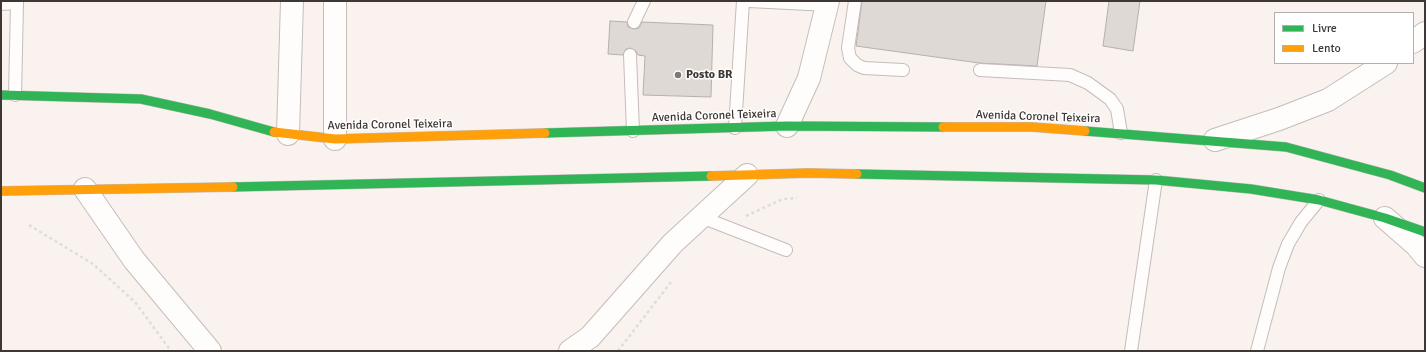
<!DOCTYPE html>
<style>
body{margin:0}
#map{position:relative;width:1426px;height:352px;overflow:hidden;background:#faf2ee;font-family:Signika,sans-serif}
canvas{display:block}
.frame{position:absolute;inset:0;border:2px solid #3e3733;pointer-events:none}
.legend{position:absolute;left:1274px;top:12px;width:140px;height:52px;box-sizing:border-box;background:#fff;border:1px solid #b2afad;margin:0;padding:5px 7px;list-style:none;font-size:12px;color:#3e3733}
.legend li{display:flex;align-items:center;gap:8px;height:20px}
.legend b{width:20px;border:1px solid #b2afad}
</style>
<div id="map">
<canvas width="1426" height="352"></canvas>
<div class="frame"></div>
<ul class="legend">
<li><b style="height:5px;background:#30b455"></b>Livre</li>
<li><b style="height:5px;background:#ff9f0a"></b>Lento</li>
</ul>
</div>
<script>
const c = document.querySelector('canvas').getContext('2d');
c.lineJoin = 'round';
function paint(path, color) { c.fillStyle = color; c.fill(path, 'evenodd'); }
const poly = rows => new Path2D(rows.map(r => 'M' + r).join(''));
function strokePath(path, color, width, dash) { c.strokeStyle = color; c.lineWidth = width; c.lineCap = dash ? 'butt' : 'round'; c.setLineDash(dash || []); c.stroke(path); }
function write(font, color, halo, rows, align = 'center') {
  c.font = font + ' Signika,sans-serif'; c.lineWidth = 3; c.setLineDash([]); c.textBaseline = 'middle'; c.strokeStyle = halo; c.fillStyle = color; for (const [text, x, y, turn = 0] of rows) {
    c.save(); c.translate(x, y); c.rotate((+turn || 0) * Math.PI / 180); c.textAlign = isNaN(turn) ? turn : align; if (halo) c.strokeText(text, 0, 0); c.fillText(text, 0, 0); c.restore();
  }
}
const building = poly([
 [862,1,1046,1,1037,66,979,63,856,46,862,1],
 [1109,1,1140,1,1133,51,1103,46,1109,1],
 [610,21,627,22,628,27,634,29,639,28,642,22,713,25,711,97,643,95,645,56,638,55,636,51,630,48,626,49,623,55,608,54,610,21]
]);
const path = poly([
 [746,216,783,199,797,198],
 [29,225,93,264,135,302,171,351],
 [618,351,671,282]
]);
const lane = poly([
 [749,1,828,5],
 [855,1,848,48,850,58,857,65,864,68,903,70],
 [1,4,17,3,15,95],
 [634,22,644,1],
 [630,55,633,131],
 [980,70,1070,75,1088,83,1110,99,1117,109,1121,133],
 [735,128,743,1],
 [701,217,786,250],
 [1131,351,1156,180],
 [1257,351,1279,268,1288,244,1301,222,1319,200]
]);
const street = poly([
 [1413,42,1425,33],
 [787,126,809,78,828,1],
 [288,134,292,1],
 [335,139,335,1],
 [1215,140,1279,119,1328,100,1386,63],
 [85,189,134,260,210,351],
 [1385,218,1416,245,1425,256],
 [570,351,590,337,673,243,747,175]
]);
const fast = poly([
 [1,95,141,99,210,114,274,132],
 [1085,131,1286,147,1390,175,1425,188],
 [545,133,787,126,943,127],
 [857,174,1156,180,1251,189,1319,200,1385,218,1425,232],
 [233,187,711,176]
]);
const slow = poly([
 [943,127,1032,127,1085,131],
 [274,132,335,139,545,133],
 [711,176,808,173,857,174],
 [1,191,233,187]
]);
const markers = [
 [678,75,4,"#807874"]
];
const poiNames = [
 ["Posto BR",686,75]
];
const streetNames = [
 ["Avenida Coronel Teixeira",714,116,-2],
 ["Avenida Coronel Teixeira",1038,117,2],
 ["Avenida Coronel Teixeira",390,125,-1]
];
paint(building, '#dfd9d5');
strokePath(building, '#b6b0ad', 1);
strokePath(lane, '#c4bdba', 14);
strokePath(street, '#c4bdba', 24);
strokePath(fast, '#c4bdba', 10);
strokePath(slow, '#c4bdba', 10);
strokePath(path, '#dfdddb', 2.5, [3, 3]);
strokePath(lane, '#fefdfc', 12);
strokePath(street, '#fefdfc', 22);
strokePath(fast, '#30b455', 9);
strokePath(slow, '#ff9f0a', 9);
for (const [x, y, r, color] of markers) { const dot = new Path2D(); dot.arc(x, y, r, 0, 2 * Math.PI); c.fillStyle = color; c.fill(dot); strokePath(dot, '#fff', 1.5); }
write('bold 12px', '#3e3733', '#fff', poiNames, 'left');
write('12px', '#3e3733', '#fff', streetNames);
</script>
